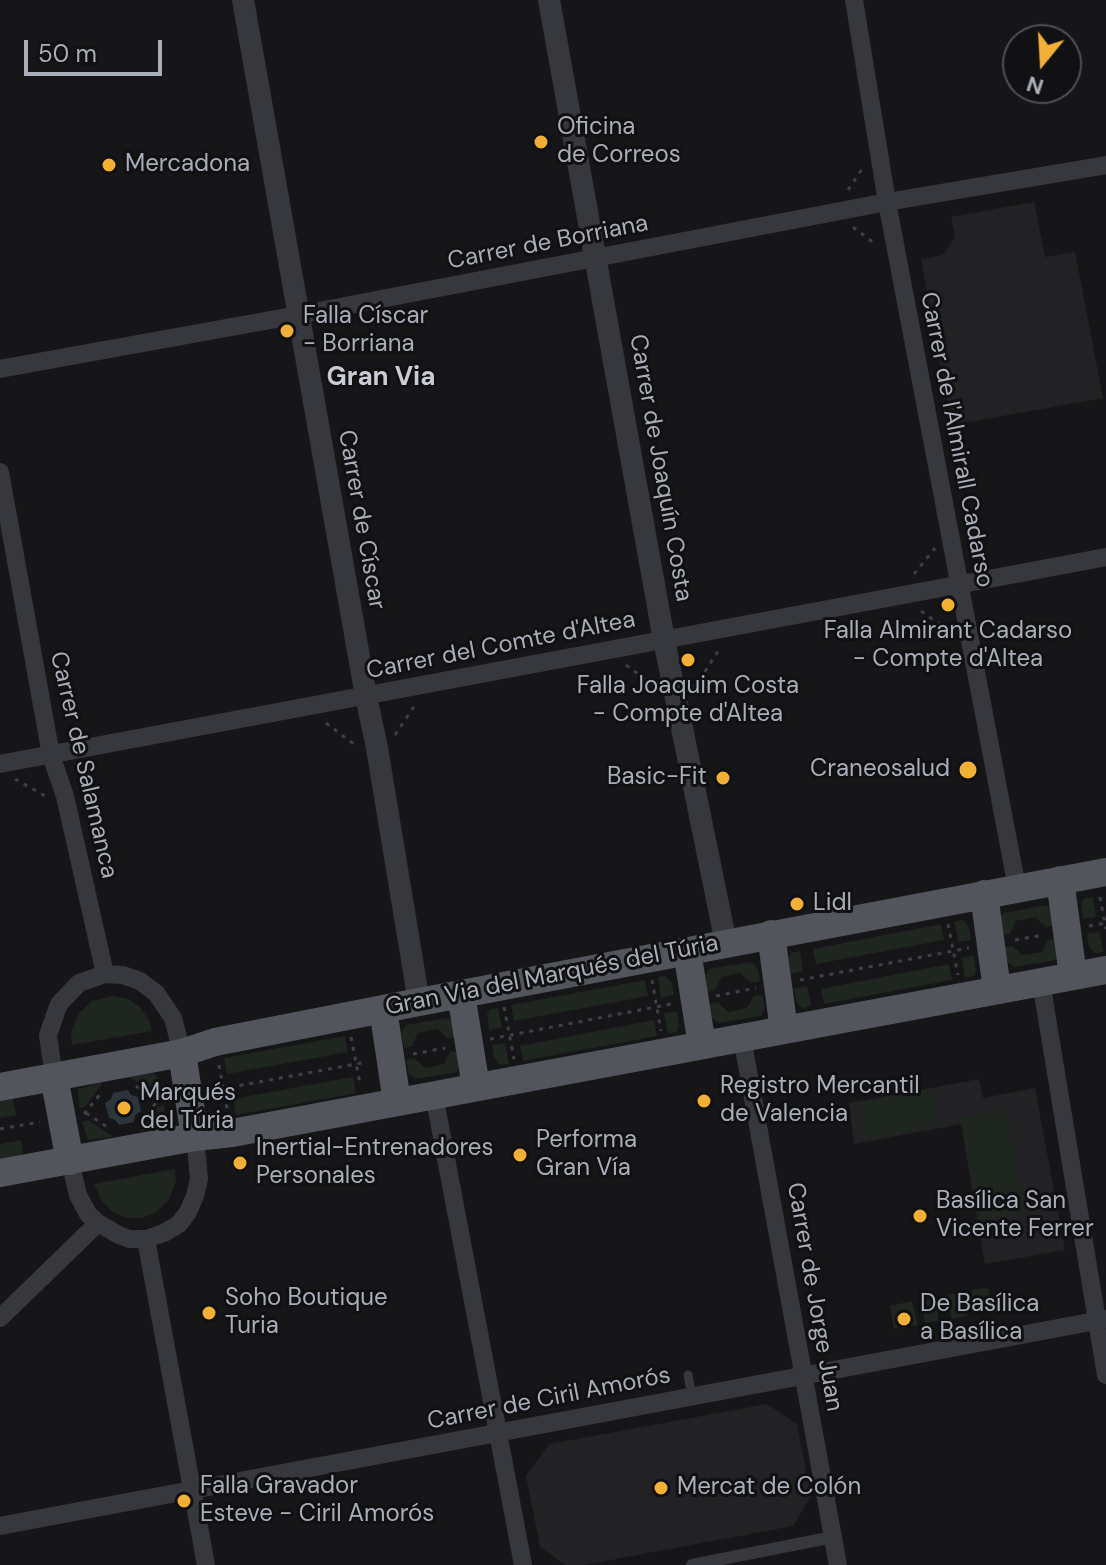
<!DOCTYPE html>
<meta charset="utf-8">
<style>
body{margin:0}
#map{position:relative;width:1106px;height:1565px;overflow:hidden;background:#161618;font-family:"DM Sans",sans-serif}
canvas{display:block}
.north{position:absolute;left:1002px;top:24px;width:80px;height:80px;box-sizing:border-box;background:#111113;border:2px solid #4d4f55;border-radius:50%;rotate:198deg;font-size:22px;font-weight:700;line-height:32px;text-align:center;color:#a8adb8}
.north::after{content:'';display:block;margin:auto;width:28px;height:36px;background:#f2b134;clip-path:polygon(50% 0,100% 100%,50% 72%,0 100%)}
.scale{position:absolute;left:24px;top:40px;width:138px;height:36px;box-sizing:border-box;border:4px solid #a8adb8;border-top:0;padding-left:10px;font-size:24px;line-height:28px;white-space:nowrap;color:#a8adb8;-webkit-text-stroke:6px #111113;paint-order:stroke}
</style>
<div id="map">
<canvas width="1106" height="1565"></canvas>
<div class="north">N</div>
<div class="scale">50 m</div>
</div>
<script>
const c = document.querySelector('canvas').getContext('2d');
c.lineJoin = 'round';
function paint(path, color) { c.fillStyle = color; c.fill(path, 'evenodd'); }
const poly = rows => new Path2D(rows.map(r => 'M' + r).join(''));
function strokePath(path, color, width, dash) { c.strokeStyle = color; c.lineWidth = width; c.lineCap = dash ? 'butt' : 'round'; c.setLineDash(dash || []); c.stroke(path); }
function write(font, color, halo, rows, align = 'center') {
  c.font = font + ' "DM Sans",sans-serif'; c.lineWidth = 6; c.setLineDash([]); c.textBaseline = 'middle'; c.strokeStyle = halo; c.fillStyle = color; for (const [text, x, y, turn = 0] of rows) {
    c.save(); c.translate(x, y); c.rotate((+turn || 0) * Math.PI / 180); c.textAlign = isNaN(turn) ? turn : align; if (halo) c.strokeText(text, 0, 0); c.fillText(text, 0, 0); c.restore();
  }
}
const built = poly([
 [1034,202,1045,257,1075,252,1103,398,952,425,921,259,943,255,955,237,951,217],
 [979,1079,983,1098,1035,1088,1065,1250,985,1264,961,1124,854,1144,849,1103],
 [767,1404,797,1424,811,1496,793,1526,584,1565,565,1565,540,1547,526,1476,549,1444]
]);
const green = poly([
 [1093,897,1096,917,1083,919,1081,903,1084,898],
 [1046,905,1050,908,1055,925,1046,927,1035,917,1016,921,1010,934,1002,935,1001,917,1004,913],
 [963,920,969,927,971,940,959,942,954,922],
 [941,924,944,940,816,964,813,949],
 [1099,932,1104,952,1095,953,1089,947,1087,934],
 [1057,938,1058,955,1056,960,1014,967,1007,961,1004,947,1012,946,1023,955,1042,952,1048,940],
 [800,951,803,971,791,974,789,957,791,953],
 [974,955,976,972,974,976,965,978,962,958],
 [751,962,758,969,760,981,752,983,740,973,722,977,715,990,707,992,705,977,709,969],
 [949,964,952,980,824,1004,821,989],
 [665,976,672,983,674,995,661,998,658,977],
 [645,980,648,996,514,1021,511,1005],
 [807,986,811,1006,802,1008,796,1001,794,989],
 [762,995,765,1007,761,1016,719,1023,712,1018,710,1003,718,1002,728,1012,747,1008,754,996],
 [113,996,128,999,140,1007,150,1022,152,1031,72,1045,71,1032,79,1013,92,1001],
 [498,1008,502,1028,489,1030,487,1014,490,1009],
 [677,1011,679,1028,676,1032,668,1034,664,1013],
 [448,1018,452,1021,457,1037,448,1039,437,1029,418,1033,412,1046,404,1048,401,1033,406,1025],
 [654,1020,657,1036,523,1061,520,1046],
 [345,1036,348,1052,227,1074,224,1058],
 [505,1043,509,1064,500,1065,494,1057,492,1045],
 [459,1051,460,1068,457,1072,416,1079,409,1074,406,1059,414,1058,425,1068,444,1064,450,1052],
 [152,1073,158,1077,162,1092,155,1093,130,1077],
 [353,1077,356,1093,236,1115,233,1099],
 [103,1082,85,1107,79,1108,78,1089],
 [933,1089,939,1125,865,1139,859,1103],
 [13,1099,16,1115,0,1118,0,1101],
 [164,1105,165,1125,140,1132,158,1107],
 [1006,1110,1025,1212,981,1221,960,1117],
 [88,1120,114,1137,88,1140,82,1122],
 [21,1140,23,1155,0,1159,0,1144],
 [175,1169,176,1182,168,1201,155,1213,141,1218,127,1218,113,1212,102,1202,94,1184],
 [988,1288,994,1311,976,1314,971,1290],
 [963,1292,968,1316,952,1319,947,1295],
 [935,1297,939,1321,925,1323,920,1300],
 [912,1301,918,1325,894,1329,890,1306]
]);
const water = poly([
 [128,1090,131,1095,138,1097,141,1111,135,1115,134,1122,119,1125,115,1120,109,1118,105,1103,111,1099,113,1093]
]);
const path = poly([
 [848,190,862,169],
 [853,227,875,244],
 [914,574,935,548],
 [921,611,950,632],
 [626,665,652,684],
 [692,686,697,684,720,648],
 [326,723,355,745],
 [395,735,415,705],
 [15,779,47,797],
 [80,789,96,765],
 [1100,897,1106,929],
 [948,924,958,975],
 [1089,926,1105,923],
 [1015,940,1043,935],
 [652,980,661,1031],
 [800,980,969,948],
 [716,996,756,988],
 [504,1007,514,1059],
 [351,1037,360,1084],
 [490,1039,671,1004],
 [413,1054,445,1048],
 [219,1065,227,1109],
 [136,1086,157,1101,163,1099],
 [210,1091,367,1062],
 [86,1113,110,1129],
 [84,1114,102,1092],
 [142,1123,157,1101],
 [0,1129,40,1122]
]);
const service = poly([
 [688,1375,692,1396]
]);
const pedestrian = poly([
 [692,1565,833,1537]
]);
const minor = poly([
 [854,0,887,202,1017,888],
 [0,369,298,315,887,202,1106,165],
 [0,472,51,755,65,796,105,974],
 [0,764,1106,557],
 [1041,982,1106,1375],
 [742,1038,838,1565],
 [54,1077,48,1035,59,1004,79,983,105,974,123,975,140,981,156,993,173,1018,182,1053],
 [434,1095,523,1565],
 [70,1161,78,1195,88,1214,98,1223,117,1234,129,1239,146,1239,164,1233,179,1224,188,1212,195,1196,199,1179,195,1137],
 [146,1239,206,1565],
 [0,1318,98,1223],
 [0,1526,1106,1319]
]);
const tertiary = poly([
 [243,0,366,696,377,748,419,1002],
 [549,0,664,640,726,943]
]);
const primary = poly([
 [1060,880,1073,976],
 [984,894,997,990],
 [771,934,784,1030],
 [687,951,702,1045],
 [461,994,476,1087],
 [383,1009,397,1102],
 [182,1053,195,1137],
 [54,1077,70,1161],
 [0,1087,182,1053,215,1042,419,1002,1106,872],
 [0,1173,195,1137,232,1133,1106,970]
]);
const markers = [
 [541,142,8,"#f2b134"],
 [109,165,8,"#f2b134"],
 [287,331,8,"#f2b134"],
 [948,605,8,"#f2b134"],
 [688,660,8,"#f2b134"],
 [968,770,10,"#f2b134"],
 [723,778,8,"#f2b134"],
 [797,904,8,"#f2b134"],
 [704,1101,8,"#f2b134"],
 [124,1108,8,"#f2b134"],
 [520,1155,8,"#f2b134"],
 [240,1163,8,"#f2b134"],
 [920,1216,8,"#f2b134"],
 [209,1313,8,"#f2b134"],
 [904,1319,8,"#f2b134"],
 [661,1488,8,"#f2b134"],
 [184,1501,8,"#f2b134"]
];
const poiNames = [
 ["Oficina",557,128],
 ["de Correos",557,156],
 ["Mercadona",125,165],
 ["Falla Císcar",303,317],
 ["- Borriana",303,345],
 ["Falla Almirant Cadarso",948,632,"center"],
 ["- Compte d'Altea",948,660,"center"],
 ["Falla Joaquim Costa",688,687,"center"],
 ["- Compte d'Altea",688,715,"center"],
 ["Craneosalud",950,770,"right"],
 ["Basic-Fit",707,778,"right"],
 ["Lidl",813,904],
 ["Registro Mercantil",720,1087],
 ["de Valencia",720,1115],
 ["Marqués",140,1094],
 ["del Túria",140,1122],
 ["Performa",536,1141],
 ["Gran Vía",536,1169],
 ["Inertial-Entrenadores",256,1149],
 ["Personales",256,1177],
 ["Basílica San",936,1202],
 ["Vicente Ferrer",936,1230],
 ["Soho Boutique",225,1299],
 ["Turia",225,1327],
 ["De Basílica",920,1305],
 ["a Basílica",920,1333],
 ["Falla Gravador",200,1487],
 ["Esteve - Ciril Amorós",200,1515],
 ["Mercat de Colón",677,1488]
];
const streetNames = [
 ["Carrer de Borriana",548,243,-11],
 ["Carrer de l'Almirall Cadarso",956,440,79],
 ["Carrer de Joaquín Costa",660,468,80],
 ["Carrer de Císcar",361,520,80],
 ["Carrer del Comte d'Altea",501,646,-11],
 ["Carrer de Salamanca",83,765,77],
 ["Gran Via del Marqués del Túria",552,976,-11],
 ["Carrer de Jorge Juan",814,1297,80],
 ["Carrer de Ciril Amorós",549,1399,-11]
];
const neighbourhoodNames = [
 ["Gran Via",381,378]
];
paint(built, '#222225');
paint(green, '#1e261f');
paint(water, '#2c353c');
strokePath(path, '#3d3f44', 3, [4, 6]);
strokePath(service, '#37383d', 9);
strokePath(pedestrian, '#37383d', 12);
strokePath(minor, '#37383d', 18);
strokePath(tertiary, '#37383d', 22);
strokePath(primary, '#53555c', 28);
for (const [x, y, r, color] of markers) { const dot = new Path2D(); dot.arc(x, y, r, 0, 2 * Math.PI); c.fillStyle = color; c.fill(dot); strokePath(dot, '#111113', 3); }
write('24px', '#a8adb8', '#111113', poiNames, 'left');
write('24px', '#a8adb8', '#111113', streetNames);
write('bold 26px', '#c9ccd4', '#111113', neighbourhoodNames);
</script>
